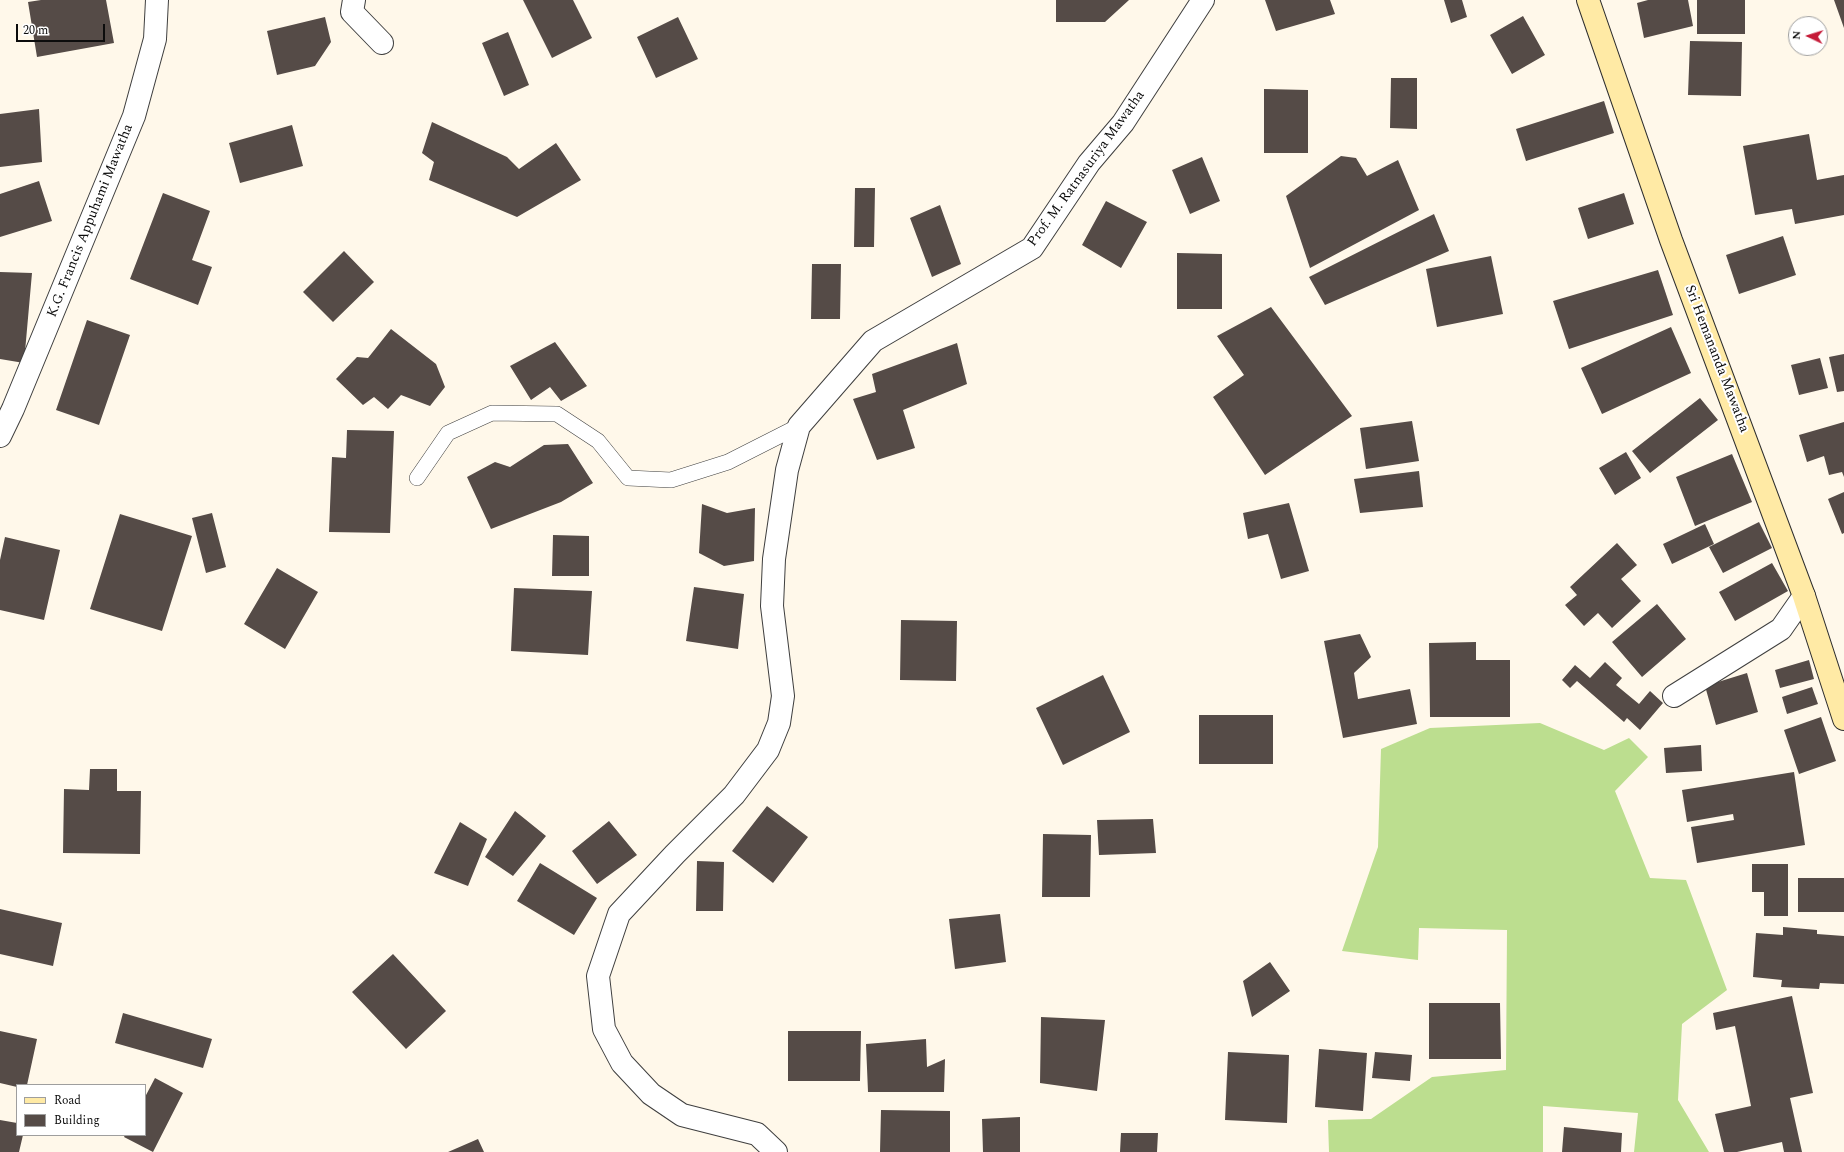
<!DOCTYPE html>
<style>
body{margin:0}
#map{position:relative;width:1844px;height:1152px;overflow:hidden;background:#fff8ea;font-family:Spectral,serif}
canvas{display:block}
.legend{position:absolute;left:16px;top:1084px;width:130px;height:52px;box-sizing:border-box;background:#fff;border:1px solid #9e9e9e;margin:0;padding:5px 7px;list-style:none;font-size:12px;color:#0c0c0c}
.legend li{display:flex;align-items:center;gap:8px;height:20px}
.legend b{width:20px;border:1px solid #9e9e9e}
.north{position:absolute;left:1788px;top:16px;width:40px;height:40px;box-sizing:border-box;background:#fff;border:1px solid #9e9e9e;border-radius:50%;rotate:274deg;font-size:11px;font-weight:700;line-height:16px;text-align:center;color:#0c0c0c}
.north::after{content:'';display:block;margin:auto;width:14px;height:18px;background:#c51a37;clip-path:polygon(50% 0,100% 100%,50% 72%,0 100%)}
.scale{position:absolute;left:16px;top:24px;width:89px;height:18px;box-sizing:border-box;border:2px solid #0c0c0c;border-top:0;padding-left:5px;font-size:12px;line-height:14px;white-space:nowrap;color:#0c0c0c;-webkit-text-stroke:3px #fff;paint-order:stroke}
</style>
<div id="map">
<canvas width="1844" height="1152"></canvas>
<ul class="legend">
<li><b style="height:5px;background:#ffeaa5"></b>Road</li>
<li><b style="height:11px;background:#554b47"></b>Building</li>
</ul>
<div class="north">N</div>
<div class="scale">20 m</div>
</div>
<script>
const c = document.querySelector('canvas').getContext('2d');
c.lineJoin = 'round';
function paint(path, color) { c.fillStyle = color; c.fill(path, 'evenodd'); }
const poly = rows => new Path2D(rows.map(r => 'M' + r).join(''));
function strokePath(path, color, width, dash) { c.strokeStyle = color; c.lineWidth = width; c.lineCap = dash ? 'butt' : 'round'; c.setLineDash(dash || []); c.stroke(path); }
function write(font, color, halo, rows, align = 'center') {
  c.font = font + ' Spectral,serif'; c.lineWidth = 4; c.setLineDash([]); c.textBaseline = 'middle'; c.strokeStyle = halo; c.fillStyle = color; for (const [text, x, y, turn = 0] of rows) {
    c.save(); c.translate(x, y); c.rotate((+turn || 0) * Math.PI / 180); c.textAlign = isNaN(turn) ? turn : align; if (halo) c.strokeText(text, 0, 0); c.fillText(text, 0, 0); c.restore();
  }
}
const forest = poly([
 [1540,723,1604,750,1629,738,1648,757,1615,791,1650,878,1686,880,1727,990,1682,1024,1678,1100,1709,1152,1634,1152,1638,1113,1543,1106,1543,1152,1329,1152,1328,1120,1371,1119,1432,1077,1506,1070,1507,930,1419,928,1418,960,1342,951,1378,847,1381,749,1430,728]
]);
const building = poly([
 [41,0,106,0,114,43,37,57,28,2],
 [523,0,573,0,592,38,552,58],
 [1056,0,1129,0,1105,22,1056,22],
 [1265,0,1330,0,1335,14,1276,31],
 [1444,0,1462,0,1467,17,1451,23],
 [1648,0,1688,0,1693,26,1644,38,1637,3],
 [1697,0,1745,0,1745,34,1697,34],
 [1834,0,1844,0,1844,28],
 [1523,16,1545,55,1512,74,1490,35],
 [325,17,331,42,315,66,277,75,267,31],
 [678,17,698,59,656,78,637,37],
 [508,32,529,85,504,96,482,43],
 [1690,41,1742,42,1741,96,1688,95],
 [1391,78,1417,78,1417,129,1390,128],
 [1264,89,1308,90,1308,153,1264,153],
 [1604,101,1614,133,1526,161,1516,129],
 [39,109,42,162,0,167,0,114],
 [432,122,507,157,519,169,556,143,581,180,517,217,429,180,434,162,422,153],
 [292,125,303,166,240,183,229,143],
 [1809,134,1817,180,1844,175,1844,215,1795,224,1792,209,1755,215,1743,146],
 [1341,156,1356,158,1367,176,1398,160,1419,210,1310,268,1286,196],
 [1202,157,1220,201,1190,214,1172,170],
 [39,181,52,221,0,237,0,194],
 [855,188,875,188,874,247,854,247],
 [163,193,210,211,192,260,212,267,198,305,130,279],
 [1624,193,1634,224,1588,239,1578,208],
 [1106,201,1147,222,1121,268,1082,245],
 [940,205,961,264,932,277,910,218],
 [1434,214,1449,251,1325,305,1309,277],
 [1783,236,1796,275,1739,294,1726,255],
 [344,251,374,282,333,322,303,292],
 [1177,253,1222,254,1222,309,1177,309],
 [1491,256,1503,314,1437,327,1426,269],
 [812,264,841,264,840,319,811,319],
 [1658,270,1673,315,1569,349,1553,301],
 [0,272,32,273,24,363,0,359],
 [1271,307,1352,416,1265,475,1213,397,1244,375,1217,336],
 [87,320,130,335,99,425,56,410],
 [1671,327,1691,373,1602,414,1581,368],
 [391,329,436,364,445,387,430,406,401,395,388,409,374,397,363,405,336,379,357,357,368,358],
 [555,342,587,386,561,401,550,387,531,400,510,366],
 [957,343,967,384,903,410,915,448,877,460,853,399,876,392,872,374],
 [1844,354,1844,391,1837,392,1829,357],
 [1820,358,1828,388,1799,395,1791,365],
 [1700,398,1718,420,1650,473,1632,451],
 [1412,421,1419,461,1366,469,1360,428],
 [1844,422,1844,477,1842,472,1829,475,1824,456,1807,462,1799,435],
 [347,430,394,431,390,533,329,532,332,457,346,458],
 [568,444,593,483,561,502,491,529,467,477,495,462,510,467,544,445],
 [1626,452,1641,478,1615,495,1599,468],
 [1732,454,1752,502,1695,526,1676,477],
 [1419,471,1423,507,1360,513,1354,479],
 [1844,492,1844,533,1842,534,1828,499],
 [1289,503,1309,571,1281,579,1268,534,1248,539,1243,513],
 [702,504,727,513,755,508,754,561,724,566,699,553],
 [212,513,226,567,206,573,192,518],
 [120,514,192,536,162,631,90,609],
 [1759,522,1772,548,1723,573,1709,547],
 [1705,524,1714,544,1672,564,1663,544],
 [553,535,589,536,589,576,552,576],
 [5,537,60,550,44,620,0,610,0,560],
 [1617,543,1637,565,1621,579,1641,601,1612,628,1598,613,1584,626,1565,605,1577,595,1570,587],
 [1772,563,1788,591,1735,621,1719,592],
 [277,568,318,592,285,649,244,624],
 [694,587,744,594,738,649,686,641],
 [514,588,592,591,588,655,511,651],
 [1657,604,1686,639,1642,677,1612,642],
 [901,620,957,621,956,681,900,680],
 [1360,634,1371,657,1354,673,1358,699,1410,689,1417,724,1343,738,1324,641],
 [1476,642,1476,660,1510,660,1510,717,1430,717,1429,643],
 [1809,660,1814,679,1780,688,1775,670],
 [1605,662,1622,678,1616,685,1639,704,1650,691,1663,703,1640,730,1627,718,1624,722,1577,681,1570,688,1562,680,1575,665,1590,678],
 [1747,673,1758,712,1716,725,1705,686],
 [1103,675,1130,732,1063,765,1036,708],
 [1812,687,1818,704,1787,714,1782,697],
 [1199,715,1273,715,1273,764,1199,764],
 [1821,717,1836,761,1799,774,1784,730],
 [1701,745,1702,771,1666,773,1664,748],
 [90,769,117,769,117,791,141,791,140,854,63,853,64,789,89,790],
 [1794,772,1805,845,1697,863,1691,827,1734,820,1733,814,1687,822,1682,790],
 [767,806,808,837,773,883,732,851],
 [515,811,546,836,513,876,485,857],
 [1153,819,1156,853,1099,855,1097,820],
 [609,821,637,855,597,884,572,851],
 [460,822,487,839,468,886,434,873],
 [1043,834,1091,835,1090,897,1042,897],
 [697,861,724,862,723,911,696,911],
 [540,863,597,898,574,935,517,901],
 [1752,864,1788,864,1788,916,1764,916,1764,892,1752,892],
 [1798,878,1844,878,1844,912,1798,912],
 [0,909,62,923,53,966,0,954],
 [1000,914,1006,962,955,969,949,919],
 [1783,927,1817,930,1817,934,1844,936,1844,984,1820,983,1819,989,1781,987,1782,980,1753,977,1756,933,1783,935],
 [393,954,446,1011,406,1049,352,992],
 [1270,962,1290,991,1252,1017,1243,981],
 [1792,996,1813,1093,1790,1098,1802,1152,1784,1152,1782,1142,1737,1152,1724,1152,1715,1114,1751,1106,1735,1026,1716,1030,1713,1013],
 [1429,1003,1500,1003,1501,1059,1429,1059],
 [123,1013,212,1039,203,1068,115,1043],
 [1041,1017,1105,1020,1097,1091,1040,1083],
 [0,1031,37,1039,27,1085,17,1085,17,1087,0,1083],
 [788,1031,861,1031,860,1081,788,1081],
 [926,1039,927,1067,945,1059,944,1092,868,1092,866,1044],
 [1319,1049,1367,1053,1363,1111,1315,1107],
 [1228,1052,1289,1055,1287,1123,1225,1120],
 [1375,1052,1412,1055,1410,1081,1372,1078],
 [155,1078,183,1093,153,1152,124,1137,125,1135,145,1135,145,1097],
 [881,1110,950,1111,950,1152,880,1152],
 [1020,1117,1020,1152,983,1152,982,1119],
 [0,1120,17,1123,17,1135,23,1135,19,1152,0,1152],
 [1564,1127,1622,1133,1621,1152,1562,1152],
 [1121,1133,1158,1133,1157,1152,1120,1152],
 [478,1139,484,1152,448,1152]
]);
const lane = poly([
 [417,478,448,433,492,413,557,414,598,441,628,478,671,480,728,462,799,426]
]);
const street = poly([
 [354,0,352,12,382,43],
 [0,436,13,409,134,116,155,39,157,0],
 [1674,696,1781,629,1804,596],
 [776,1152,757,1134,682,1115,651,1094,622,1063,604,1029,598,976,619,914,675,854,734,795,768,750,779,723,783,696,772,606,774,559,787,470,799,426,873,341,1032,248,1089,163,1123,123,1203,0]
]);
const secondary = poly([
 [1588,0,1671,240,1804,596,1844,719]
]);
const streetNames = [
 ["Prof. M. Ratnasuriya Mawatha",1087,169,-54],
 ["K.G. Francis Appuhami Mawatha",91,221,-68],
 ["Sri Hemananda Mawatha",1716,359,69]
];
paint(forest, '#bcde8f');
paint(building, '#554b47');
strokePath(lane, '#3f3f3f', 16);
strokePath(street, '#3f3f3f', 24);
strokePath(secondary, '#2e2e2e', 24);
strokePath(lane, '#fff', 15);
strokePath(street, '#fff', 22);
strokePath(secondary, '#ffeaa5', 22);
write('14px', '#0c0c0c', '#fff', streetNames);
</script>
